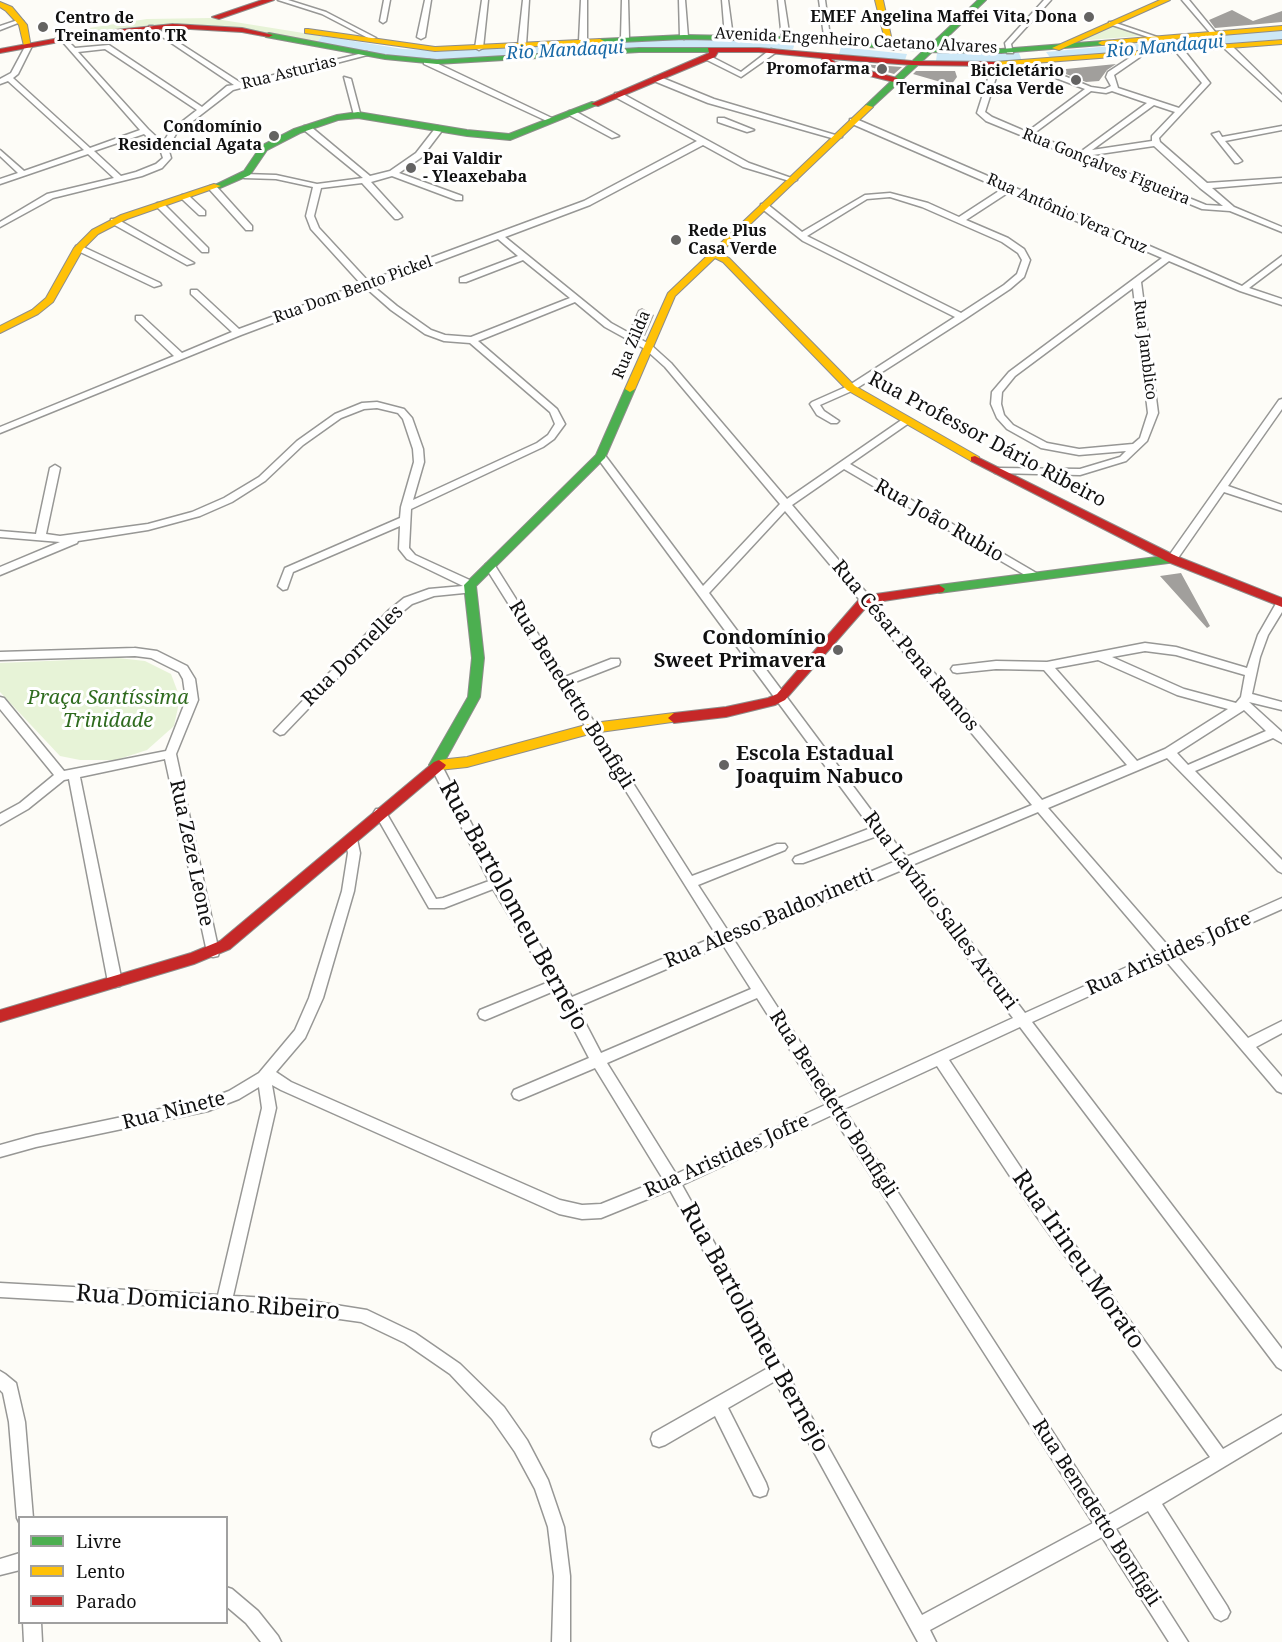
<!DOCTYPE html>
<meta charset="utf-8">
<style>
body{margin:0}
#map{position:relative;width:1282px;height:1642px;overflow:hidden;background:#fdfcf7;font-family:"Noto Serif",serif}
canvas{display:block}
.legend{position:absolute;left:18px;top:1516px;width:210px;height:108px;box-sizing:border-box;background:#fff;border:2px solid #a0a0a0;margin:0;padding:8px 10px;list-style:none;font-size:18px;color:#111}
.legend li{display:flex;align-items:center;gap:12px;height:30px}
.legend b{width:30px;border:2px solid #a0a0a0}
</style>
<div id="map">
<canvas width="1282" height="1642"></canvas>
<ul class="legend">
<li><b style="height:8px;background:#4caf50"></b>Livre</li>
<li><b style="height:8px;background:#ffc107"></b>Lento</li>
<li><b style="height:8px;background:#c62828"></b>Parado</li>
</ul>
</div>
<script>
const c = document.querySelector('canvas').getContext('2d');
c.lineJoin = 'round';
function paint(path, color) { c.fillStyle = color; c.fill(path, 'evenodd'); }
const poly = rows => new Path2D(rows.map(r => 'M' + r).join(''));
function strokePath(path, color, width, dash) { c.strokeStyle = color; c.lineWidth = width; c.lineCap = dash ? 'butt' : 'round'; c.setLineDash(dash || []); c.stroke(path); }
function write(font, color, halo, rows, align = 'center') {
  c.font = font + ' "Noto Serif",serif'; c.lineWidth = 6; c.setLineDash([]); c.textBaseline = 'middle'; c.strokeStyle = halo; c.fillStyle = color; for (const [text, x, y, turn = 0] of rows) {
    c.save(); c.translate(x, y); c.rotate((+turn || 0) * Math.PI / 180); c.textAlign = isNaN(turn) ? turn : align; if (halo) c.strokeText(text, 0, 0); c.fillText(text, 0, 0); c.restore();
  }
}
const green = poly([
 [210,18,322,36,317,42,195,24,151,25,95,32,89,28,147,19],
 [1113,25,1140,36,1077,41],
 [118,658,145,661,171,674,180,698,174,726,147,750,116,760,80,760,60,756,0,692,0,663]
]);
const water = poly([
 [1282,30,1282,39,1052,60,1046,52],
 [322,36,403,49,441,51,664,39,793,41,794,46,793,49,716,48,466,60,405,59,317,42],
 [841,47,907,54,905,60,839,54],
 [937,53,1019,53,1022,61,936,61]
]);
const building = poly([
 [1232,10,1253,21,1282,11,1282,22,1215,28,1209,20],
 [860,64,902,67,894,74],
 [1116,64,1107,70,1099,81,1086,82,1056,70],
 [916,71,955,71,957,77,951,85,913,74],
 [642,308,654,315,645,336,629,330,638,310],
 [1181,573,1210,626,1207,628,1160,576]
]);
const street = poly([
 [278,0,288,0,326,12,376,38,370,39,322,14,278,0],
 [384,0,390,0,386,21,383,23,380,21,384,0],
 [425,0,431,0,425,37,421,39,417,37,425,0],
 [482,0,488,0,483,48,479,50,475,48,482,0],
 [523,0,529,0,526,45,522,47,518,45,523,0],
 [581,0,587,0,587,41,583,43,579,41,581,0],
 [622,0,628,0,629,38,625,40,621,38,622,0],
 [679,0,685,0,688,37,684,39,680,37,679,0],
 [722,0,728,0,733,37,729,39,725,37,722,0],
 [778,0,784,0,790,39,786,41,782,39,778,0],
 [819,0,825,0,831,44,825,43,819,0],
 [1044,0,1051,0,1011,44,1013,53,1007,53,1005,43,1044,0],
 [1182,0,1189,0,1216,33,1216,35,1212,35,1182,0],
 [18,20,23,21,0,30,0,26,18,20],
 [1109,22,1113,22,1163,39,1157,40,1109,24,1109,22],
 [149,26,153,26,241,83,367,52,371,54,233,90,176,134,168,148,171,158,162,168,142,176,53,198,0,227,0,222,47,194,114,178,88,154,0,184,0,179,18,173,0,156,0,150,24,171,84,150,8,81,0,84,0,79,11,73,26,45,32,46,18,74,13,78,90,148,140,130,61,40,61,38,65,38,75,48,109,45,202,107,227,86,234,85,149,28,149,26],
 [105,49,197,110,170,131,163,143,148,129,78,52,105,49],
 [144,134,160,149,163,158,156,164,136,172,121,176,94,151,144,134],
 [1225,45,1231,45,1282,95,1282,101,1225,49,1225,45],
 [771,49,778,51,741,77,703,58,710,56,741,72,771,49],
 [1177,49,1183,49,1210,83,1159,138,1160,142,1207,183,1282,178,1282,182,1212,188,1234,207,1282,227,1282,232,1230,211,1202,209,986,121,977,113,993,63,1000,65,985,112,992,117,1027,132,1085,89,1024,66,1024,62,1030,62,1091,87,1105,89,1111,86,1106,77,1108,72,1137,53,1141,55,1140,57,1114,75,1118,88,1179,108,1202,83,1177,53,1177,49],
 [1091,91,1106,93,1112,91,1147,103,1079,153,1033,134,1091,91],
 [1154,105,1175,112,1152,136,1152,141,1092,150,1154,105],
 [1154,146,1200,188,1223,206,1206,205,1086,156,1154,146],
 [424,60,430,60,556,120,549,122,424,64,424,60],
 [344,77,351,79,361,117,354,115,344,77],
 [654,77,660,77,714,99,842,137,835,139,708,103,654,81,654,77],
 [615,93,621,93,749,163,797,180,793,182,743,167,703,145,590,205,505,237,611,323,651,345,671,363,787,499,903,419,909,419,909,423,850,464,1038,574,1039,576,1038,578,1030,578,844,469,792,505,1042,800,1127,765,1044,670,996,669,957,673,953,672,951,669,953,666,996,661,1047,662,1145,643,1176,647,1247,668,1258,635,1278,600,1282,599,1282,612,1268,635,1260,657,1252,694,1282,702,1282,710,1249,702,1282,732,1282,743,1273,738,1195,771,1282,860,1282,873,1278,871,1167,758,1048,808,1170,948,1282,898,1282,909,1177,956,1248,1038,1282,1021,1282,1033,1256,1047,1282,1077,1282,1093,1277,1091,1166,961,1032,1022,1282,1349,1282,1370,1277,1367,1020,1027,949,1060,1045,1204,1223,1449,1282,1415,1282,1432,1162,1504,1227,1606,1230,1612,1227,1618,1221,1621,1215,1618,1148,1511,1116,1529,1188,1642,1169,1642,1102,1537,930,1630,936,1642,918,1642,775,1381,728,1408,766,1483,768,1489,766,1495,760,1497,754,1495,715,1416,665,1445,659,1447,653,1445,651,1439,653,1433,768,1368,670,1190,601,1218,582,1219,559,1214,281,1090,272,1085,276,1108,233,1296,304,1300,367,1310,415,1333,460,1364,504,1407,527,1440,548,1480,564,1527,570,1576,570,1642,552,1642,554,1576,548,1527,535,1489,515,1452,492,1419,450,1374,405,1343,361,1322,304,1314,0,1297,0,1283,218,1295,262,1108,259,1087,239,1099,208,1111,36,1147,0,1157,0,1145,36,1135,208,1099,229,1091,259,1073,295,1030,309,998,342,891,348,853,345,839,347,836,351,834,355,836,357,839,360,853,354,891,323,998,305,1038,276,1072,291,1082,560,1200,582,1205,601,1204,663,1179,595,1068,524,1098,519,1100,514,1098,512,1094,514,1090,589,1058,554,991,490,1018,485,1020,480,1018,478,1014,480,1010,549,982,493,889,444,908,429,908,374,812,376,809,384,809,436,899,443,898,489,881,430,765,436,761,440,762,500,880,572,997,717,936,486,568,485,566,486,564,494,564,565,677,611,659,619,659,620,662,619,665,570,684,692,876,777,844,785,844,787,847,785,850,698,885,728,931,896,861,877,836,803,863,795,863,793,860,795,857,871,828,596,456,598,454,604,454,703,586,780,504,665,367,645,349,605,327,575,302,478,341,557,409,565,424,554,439,543,447,411,509,409,548,415,555,474,582,475,589,474,592,434,596,412,604,396,617,284,734,280,735,274,731,388,611,404,598,429,589,463,586,407,559,399,549,400,526,293,572,287,589,283,590,278,586,285,568,400,518,401,507,414,462,413,449,403,419,398,413,377,408,364,409,341,418,303,445,265,481,232,502,200,516,148,530,78,541,77,543,0,575,0,567,60,542,0,537,0,531,36,534,50,468,55,465,60,468,46,534,60,536,148,524,192,512,224,498,259,477,297,441,335,414,362,403,377,402,404,409,412,418,423,449,424,462,413,500,537,443,548,435,555,424,550,412,470,343,444,341,425,334,391,310,366,288,241,335,0,433,0,427,174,356,136,320,136,316,142,316,182,353,232,332,191,294,191,290,197,290,239,329,361,284,311,229,306,216,313,187,276,179,244,178,240,176,244,174,276,175,317,184,363,178,304,130,304,126,310,126,370,176,390,171,416,153,437,126,444,128,422,157,399,173,462,196,462,200,456,200,392,176,371,182,401,215,402,217,398,219,395,219,362,183,321,188,314,216,319,228,368,281,584,201,697,141,615,97,615,93],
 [498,239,518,256,460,278,460,282,466,282,523,260,570,298,471,337,445,335,431,330,397,306,373,286,498,239],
 [785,511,1032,805,906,857,709,593,785,511],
 [1145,651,1176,655,1245,675,1241,697,1236,703,1184,689,1112,657,1145,651],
 [1098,660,1177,695,1228,709,1165,749,1137,761,1055,668,1098,660],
 [1244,710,1266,731,1188,765,1177,753,1244,710],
 [1038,812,1158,953,1025,1013,912,865,1038,812],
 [902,870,1013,1018,837,1099,734,940,902,870],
 [723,945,751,989,601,1053,577,1007,723,945],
 [757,998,825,1105,676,1174,607,1063,757,998],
 [937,1066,1035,1214,1210,1457,1107,1516,844,1109,937,1066],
 [832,1115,1093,1523,922,1615,682,1185,832,1115],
 [569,111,575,111,619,136,612,138,569,115,569,111],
 [718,118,724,118,754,130,747,132,718,122,718,118],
 [850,119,856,119,1242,286,1282,256,1282,263,1249,288,1282,299,1282,305,1240,291,1169,261,1141,282,1158,413,1147,441,1126,461,1080,475,995,473,993,471,998,468,1080,469,1120,457,1126,451,1079,455,1041,448,1007,429,997,418,991,404,992,392,1009,372,1162,258,1009,192,966,220,1008,238,1024,249,1030,260,1024,277,1010,289,965,319,854,390,820,405,824,411,839,421,837,423,831,423,817,415,810,404,812,402,848,386,955,317,803,241,761,208,761,204,767,204,802,232,865,195,890,193,928,203,959,217,1002,189,850,123,850,119],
 [890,197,922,207,1002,242,1018,253,1022,260,1017,274,1004,285,961,313,807,236,867,199,890,197],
 [1133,288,1148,413,1140,438,1133,444,1079,449,1047,443,1013,425,1004,415,1001,404,1002,392,1015,376,1133,288],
 [1282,126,1282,130,1225,141,1242,161,1238,163,1235,163,1212,134,1219,132,1222,137,1282,126],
 [210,186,216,186,252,226,252,230,246,230,210,190,210,186],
 [182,195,188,195,205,211,205,215,199,215,182,199,182,195],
 [157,203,163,203,208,248,208,252,202,252,157,207,157,203],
 [111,219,117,219,194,263,187,265,111,223,111,219],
 [79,245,160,283,161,285,154,287,76,250,76,246,79,245],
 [1282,399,1282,409,1228,486,1282,505,1282,511,1224,492,1176,561,1168,561,1167,559,1168,557,1279,400,1282,399],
 [135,648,157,651,187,666,195,679,198,700,176,754,219,952,218,956,213,957,208,956,207,952,165,759,80,777,122,982,120,986,115,987,110,986,108,982,69,779,64,780,28,809,0,825,0,814,20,803,54,775,0,709,0,697,4,698,64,771,166,751,186,700,183,679,179,672,151,658,135,656,0,660,0,652,135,648],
 [0,1371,5,1374,16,1383,25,1422,33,1518,20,1518,20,1524,17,1518,9,1422,3,1393,0,1390,0,1371],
 [20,1553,20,1570,0,1575,0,1559,20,1553],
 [226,1587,232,1589,258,1611,278,1636,281,1642,261,1642,246,1623,226,1606,226,1587],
 [23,1622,41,1622,42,1642,24,1642,23,1622]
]);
const fast = poly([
 [978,0,986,0,937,47,1001,49,1102,41,1106,43,1102,45,1001,53,932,52,869,110,865,107,866,105,923,51,786,41,684,39,600,43,596,41,600,39,684,35,786,37,928,47,978,0],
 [269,33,385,55,437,60,639,48,711,48,715,50,711,52,639,52,437,64,385,59,266,37,265,35,269,33],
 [592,102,599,104,510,140,467,136,358,118,338,120,300,133,267,150,250,175,220,188,213,186,244,171,261,146,294,129,337,115,358,112,467,130,509,134,592,102],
 [630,386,635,389,605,458,476,586,484,658,480,697,441,768,431,768,429,765,468,697,472,658,464,585,596,455,625,389,630,386],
 [1172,555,1176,556,1178,559,1176,562,939,593,933,589,939,585,1172,555]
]);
const slow = poly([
 [875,0,883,0,894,50,887,48,875,0],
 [1160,0,1170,0,1059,50,1052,48,1160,0],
 [0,2,12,7,27,25,31,48,24,46,19,25,6,11,0,7,0,2],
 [1282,26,1282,30,1102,45,1098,43,1102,41,1282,26],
 [308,29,435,47,600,39,604,41,600,43,435,51,305,33,305,29,308,29],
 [1282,40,1282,44,995,66,991,64,995,62,1282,40],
 [866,105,873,107,720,253,729,258,855,386,979,457,979,461,971,461,847,390,723,262,715,258,675,296,635,389,630,392,625,389,668,293,866,105],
 [214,184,221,186,127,219,98,234,83,249,53,302,38,314,0,333,0,326,32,310,46,298,74,248,92,230,121,215,214,184],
 [674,713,680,718,679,721,593,733,467,767,439,770,432,765,439,760,467,757,593,723,674,713]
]);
const jam = poly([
 [262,0,274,0,219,19,212,17,262,0],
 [173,24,242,28,273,35,269,37,242,32,173,28,86,37,0,53,0,49,86,33,173,24],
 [708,48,759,48,912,61,995,62,999,64,995,66,912,65,831,59,835,62,897,78,898,80,894,82,829,66,821,58,759,52,718,52,715,57,598,106,591,104,709,53,708,48],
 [975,456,1176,556,1282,598,1282,607,1168,562,971,461,971,457,975,456],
 [939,585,945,589,943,592,870,603,785,700,775,705,726,717,674,723,668,718,674,713,726,707,768,698,777,694,862,596,939,585],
 [439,760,446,765,444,768,230,949,194,964,0,1022,0,1010,191,953,220,941,434,762,439,760]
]);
const markers = [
 [1089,17,6,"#646362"],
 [43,27,6,"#646362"],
 [882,69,6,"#646362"],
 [1076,80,6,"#646362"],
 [274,136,6,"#646362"],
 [411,168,6,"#646362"],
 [676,240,6,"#646362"],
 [838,650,6,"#646362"],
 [724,765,6,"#646362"]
];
const farPoinames = [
 ["EMEF Angelina Maffei Vita, Dona",1077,17],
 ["Centro de",55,18,"left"],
 ["Treinamento TR",55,36,"left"],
 ["Promofarma",870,69],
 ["Bicicletário",1064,71],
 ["Terminal Casa Verde",1064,89],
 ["Condomínio",262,127],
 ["Residencial Agata",262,145],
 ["Pai Valdir",423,159,"left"],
 ["- Yleaxebaba",423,177,"left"],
 ["Rede Plus",688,231,"left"],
 ["Casa Verde",688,249,"left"]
];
const farStreetnames = [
 ["Avenida Engenheiro Caetano Alvares",856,41,3],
 ["Rua Asturias",289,73,-14],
 ["Rua Gonçalves Figueira",1106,167,22],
 ["Rua Antônio Vera Cruz",1067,214,24],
 ["Rua Dom Bento Pickel",353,290,-20],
 ["Rua Zilda",632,345,-67],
 ["Rua Jamblico",1145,350,83]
];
const farWaternames = [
 ["Rio Mandaqui",1165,47,-5],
 ["Rio Mandaqui",565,51,-3]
];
const streetNames = [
 ["Rua Professor Dário Ribeiro",987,440,28],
 ["Rua João Rubio",939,521,30],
 ["Rua César Pena Ramos",905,646,50],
 ["Rua Dornelles",353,656,-45],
 ["Rua Benedetto Bonfigli",571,695,58],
 ["Rua Zeze Leone",191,853,78],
 ["Rua Lavínio Salles Arcuri",940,911,53],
 ["Rua Alesso Baldovinetti",769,919,-23],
 ["Rua Aristides Jofre",1169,954,-24],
 ["Rua Benedetto Bonfigli",833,1104,57],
 ["Rua Ninete",174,1111,-14],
 ["Rua Aristides Jofre",727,1156,-24],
 ["Rua Benedetto Bonfigli",1096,1513,57]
];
const poiNames = [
 ["Condomínio",826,638],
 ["Sweet Primavera",826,661],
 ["Escola Estadual",736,754,"left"],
 ["Joaquim Nabuco",736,777,"left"]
];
const parkNames = [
 ["Praça Santíssima",108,698],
 ["Trinidade",108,721]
];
const nearStreetnames = [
 ["Rua Bartolomeu Bernejo",513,906,61],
 ["Rua Irineu Morato",1078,1260,55],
 ["Rua Domiciano Ribeiro",208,1303,4],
 ["Rua Bartolomeu Bernejo",754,1328,61]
];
paint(green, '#e7f3d7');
paint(water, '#cde8f7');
paint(building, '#a19f9c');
strokePath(street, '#979795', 3);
strokePath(fast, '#8e8d8b', 2);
strokePath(slow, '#8e8d8b', 2);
strokePath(jam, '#8e8d8b', 2);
paint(street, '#fffffe');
paint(fast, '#4caf50');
paint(slow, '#ffc107');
paint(jam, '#c62828');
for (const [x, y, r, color] of markers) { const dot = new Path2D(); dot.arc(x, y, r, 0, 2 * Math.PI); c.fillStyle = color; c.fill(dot); strokePath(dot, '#fff', 2); }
write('bold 16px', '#111', '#fff', farPoinames, 'right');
write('16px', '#111', '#fff', farStreetnames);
write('italic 18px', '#1768a6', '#fff', farWaternames);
write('20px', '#111', '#fff', streetNames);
write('bold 20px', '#111', '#fff', poiNames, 'right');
write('italic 20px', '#2f6b1f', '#fff', parkNames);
write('24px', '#111', '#fff', nearStreetnames);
</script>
